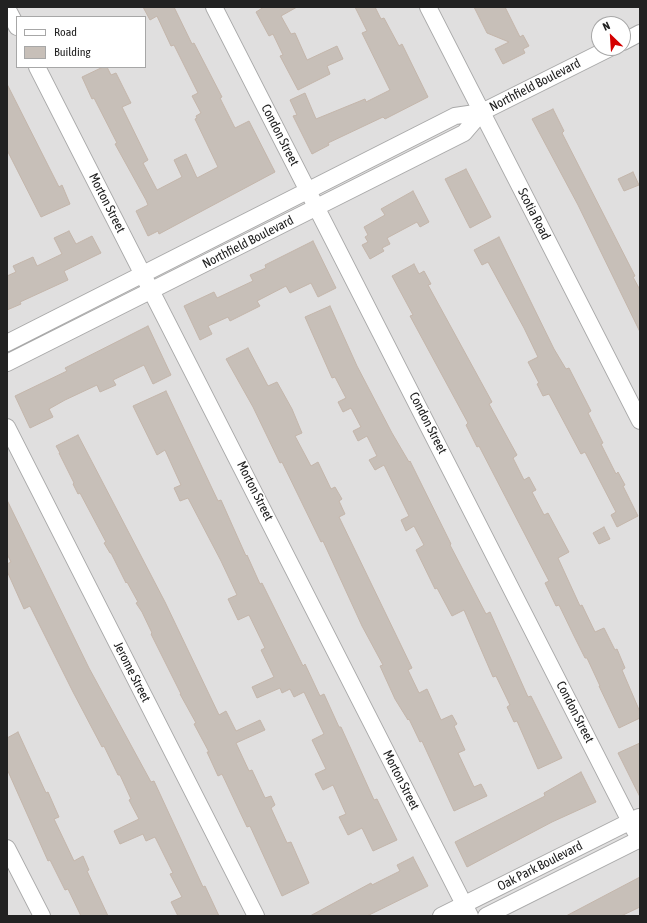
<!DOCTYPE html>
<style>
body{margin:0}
#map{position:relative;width:647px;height:923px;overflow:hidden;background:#f2efe9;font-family:"Asap Condensed",sans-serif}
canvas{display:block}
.frame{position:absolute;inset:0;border:8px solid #222;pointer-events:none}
.legend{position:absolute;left:16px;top:16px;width:130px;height:52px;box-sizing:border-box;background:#fff;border:1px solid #a7a7a7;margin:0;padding:5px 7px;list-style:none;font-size:12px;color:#222}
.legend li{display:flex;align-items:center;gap:8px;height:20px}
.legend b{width:20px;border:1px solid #a7a7a7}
.north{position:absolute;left:591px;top:16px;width:40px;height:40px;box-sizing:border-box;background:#fff;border:1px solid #a7a7a7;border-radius:50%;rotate:335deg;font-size:11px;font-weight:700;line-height:16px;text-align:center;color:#222}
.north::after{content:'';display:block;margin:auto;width:14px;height:18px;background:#d40000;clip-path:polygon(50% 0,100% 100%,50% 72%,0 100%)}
</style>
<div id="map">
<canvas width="647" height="923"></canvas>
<div class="frame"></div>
<ul class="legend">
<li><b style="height:5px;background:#fff"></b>Road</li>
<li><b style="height:11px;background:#c7bfb8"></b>Building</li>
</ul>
<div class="north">N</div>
</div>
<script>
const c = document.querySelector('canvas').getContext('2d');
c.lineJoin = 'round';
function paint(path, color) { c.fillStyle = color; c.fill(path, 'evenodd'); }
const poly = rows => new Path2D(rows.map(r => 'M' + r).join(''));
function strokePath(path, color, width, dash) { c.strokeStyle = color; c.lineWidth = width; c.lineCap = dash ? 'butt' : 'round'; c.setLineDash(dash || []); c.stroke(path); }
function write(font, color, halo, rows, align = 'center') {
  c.font = font + ' "Asap Condensed",sans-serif'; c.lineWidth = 3; c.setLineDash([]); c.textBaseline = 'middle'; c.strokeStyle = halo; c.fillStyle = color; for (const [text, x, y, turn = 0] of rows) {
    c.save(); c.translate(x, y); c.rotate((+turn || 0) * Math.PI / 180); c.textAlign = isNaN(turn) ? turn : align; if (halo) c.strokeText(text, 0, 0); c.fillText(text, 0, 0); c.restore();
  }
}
const residential = poly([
 [7,7,640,7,640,916,7,916],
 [17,17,145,17,145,67,17,67],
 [599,24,623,24,623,48,599,48]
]);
const building = poly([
 [143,7,174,7,192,44,194,43,222,97,220,98,235,128,249,121,275,172,159,234,158,231,148,236,136,211,148,205,146,200,115,144,117,143,94,98,92,99,82,77,103,67,107,67,111,75,116,73,131,103,122,107,148,160,143,163,157,190,182,177,174,160,186,154,197,178,218,167,195,119,197,118,196,116,201,113,192,96,198,93,174,45,171,46,157,16,150,20,143,7],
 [264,7,297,7,281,16,291,34,295,33,307,60,337,46,343,59,327,66,330,74,298,90,280,56,283,55,273,34,269,36,256,12,264,7],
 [355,7,375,7,381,19,384,18,399,46,402,44,428,97,385,119,383,117,328,143,329,145,312,154,293,116,297,115,290,100,305,93,316,119,365,99,366,102,390,90,362,33,367,31,355,7],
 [474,7,505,7,520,37,523,35,529,46,523,49,525,53,503,64,495,49,509,42,487,33,474,7],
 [7,84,59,187,62,185,70,204,41,217,7,150,7,84],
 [553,109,564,131,562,133,635,276,633,277,640,290,640,332,578,205,532,119,553,109],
 [466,169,491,217,470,228,445,179,466,169],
 [633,172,639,185,624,191,618,179,633,172],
 [413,191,429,222,420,227,417,222,387,238,390,244,382,248,384,251,370,259,362,245,368,242,365,237,368,235,364,227,385,215,381,209,413,191],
 [69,231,76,244,92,236,101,253,64,271,68,280,20,302,21,304,7,310,7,276,16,272,13,266,33,257,37,266,62,254,54,238,69,231],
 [499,237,554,349,566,369,569,368,591,411,588,413,603,443,601,444,616,474,618,472,625,485,623,486,638,516,617,527,611,515,616,512,585,452,581,454,549,394,543,396,537,384,539,383,528,362,538,357,524,328,488,262,482,265,474,250,499,237],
 [313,241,336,288,318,297,311,283,290,293,286,286,257,301,260,306,230,321,228,317,208,326,212,334,200,340,184,306,214,292,217,298,253,281,250,275,266,268,265,265,313,241],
 [414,264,419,274,424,271,431,284,428,285,492,402,489,404,517,455,513,458,524,480,529,477,536,490,532,492,544,515,548,513,569,552,558,558,580,606,582,605,595,632,604,628,615,650,617,649,625,668,622,670,640,712,640,718,619,728,599,686,600,686,587,658,585,658,574,636,559,605,556,606,545,583,549,581,479,446,477,447,466,425,468,423,410,316,413,315,392,276,414,264],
 [330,306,357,366,392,433,409,462,410,461,451,544,450,545,486,614,490,612,528,697,531,696,562,758,538,769,517,721,514,722,507,707,510,705,496,676,493,677,464,610,452,616,437,588,435,589,416,550,424,545,414,526,406,531,401,520,409,516,384,465,375,470,369,460,377,456,367,436,358,441,353,431,361,427,351,408,343,412,338,402,346,398,335,377,332,378,305,317,330,306],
 [148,326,171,375,153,384,144,365,113,380,116,385,100,392,97,385,65,400,49,409,53,417,30,428,15,396,67,371,65,368,148,326],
 [248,348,268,386,277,382,292,409,302,433,295,436,311,466,318,462,331,489,335,487,342,499,339,501,345,514,339,517,412,668,408,670,419,693,427,689,441,720,452,715,457,724,454,726,465,750,458,753,474,787,481,784,487,796,454,811,422,741,420,742,409,719,408,720,395,699,380,666,383,665,362,626,323,541,321,542,282,462,280,463,253,407,226,359,248,348],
 [166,391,218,501,221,500,246,556,247,555,260,584,262,583,303,666,305,664,320,696,324,694,339,727,341,727,374,800,377,799,397,840,373,851,362,828,348,835,339,817,346,814,333,785,323,790,315,774,326,769,312,740,324,734,304,692,294,697,290,689,282,693,280,688,257,698,252,687,274,677,261,650,265,648,249,615,238,620,228,599,237,595,221,561,188,498,180,501,174,488,181,485,165,450,157,455,133,406,166,391],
 [78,435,165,602,219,715,226,711,236,731,260,720,265,730,236,743,249,771,252,770,265,798,271,796,275,805,271,808,287,843,291,842,309,883,282,896,250,826,247,827,222,774,218,776,207,752,209,752,194,724,196,723,180,694,181,694,151,634,152,633,142,612,136,603,138,602,127,582,126,583,111,553,110,553,104,543,106,542,80,493,78,494,73,484,74,483,59,453,60,453,56,446,78,435],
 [7,500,89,668,151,782,154,781,203,887,205,886,219,916,178,916,171,902,182,897,170,874,173,873,155,837,146,841,143,834,120,844,114,831,139,819,129,800,131,799,120,775,118,775,104,746,102,747,73,692,30,606,24,609,7,571,7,564,11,562,7,554,7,500],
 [604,527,610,539,599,544,593,533,604,527],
 [18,732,46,793,48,792,59,817,54,819,74,861,83,856,89,870,87,871,108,916,81,916,68,889,65,890,50,860,48,861,7,769,7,738,18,732],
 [640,743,640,797,618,753,640,743],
 [581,772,596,802,552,822,467,867,455,842,545,796,544,793,581,772],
 [413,857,428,886,367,916,310,916,371,883,372,885,400,871,397,865,413,857],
 [640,877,640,907,621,916,566,916,640,877]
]);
const minor = poly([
 [214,7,640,841],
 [428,7,640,421],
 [7,8,17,27],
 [623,42,640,33],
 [37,67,470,916],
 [482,112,610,48],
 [7,343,455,116,482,112,464,133,7,363],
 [7,427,256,916],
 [7,848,42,916],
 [441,916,639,817],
 [486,916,640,839]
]);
const streetNames = [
 ["Northfield Boulevard",535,85,-27],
 ["Condon Street",280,135,63],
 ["Morton Street",107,203,63],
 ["Scotia Road",534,214,63],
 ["Northfield Boulevard",248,242,-27],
 ["Condon Street",428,423,63],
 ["Morton Street",255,491,63],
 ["Jerome Street",132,672,63],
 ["Condon Street",575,712,63],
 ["Morton Street",401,780,63],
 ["Oak Park Boulevard",540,866,-27]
];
paint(residential, '#e0dfdf');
paint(building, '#c7bfb8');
strokePath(building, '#c4b6ab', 1);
strokePath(minor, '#a9a9a9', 18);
strokePath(minor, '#fff', 16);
write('13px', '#222', '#fff', streetNames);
</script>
